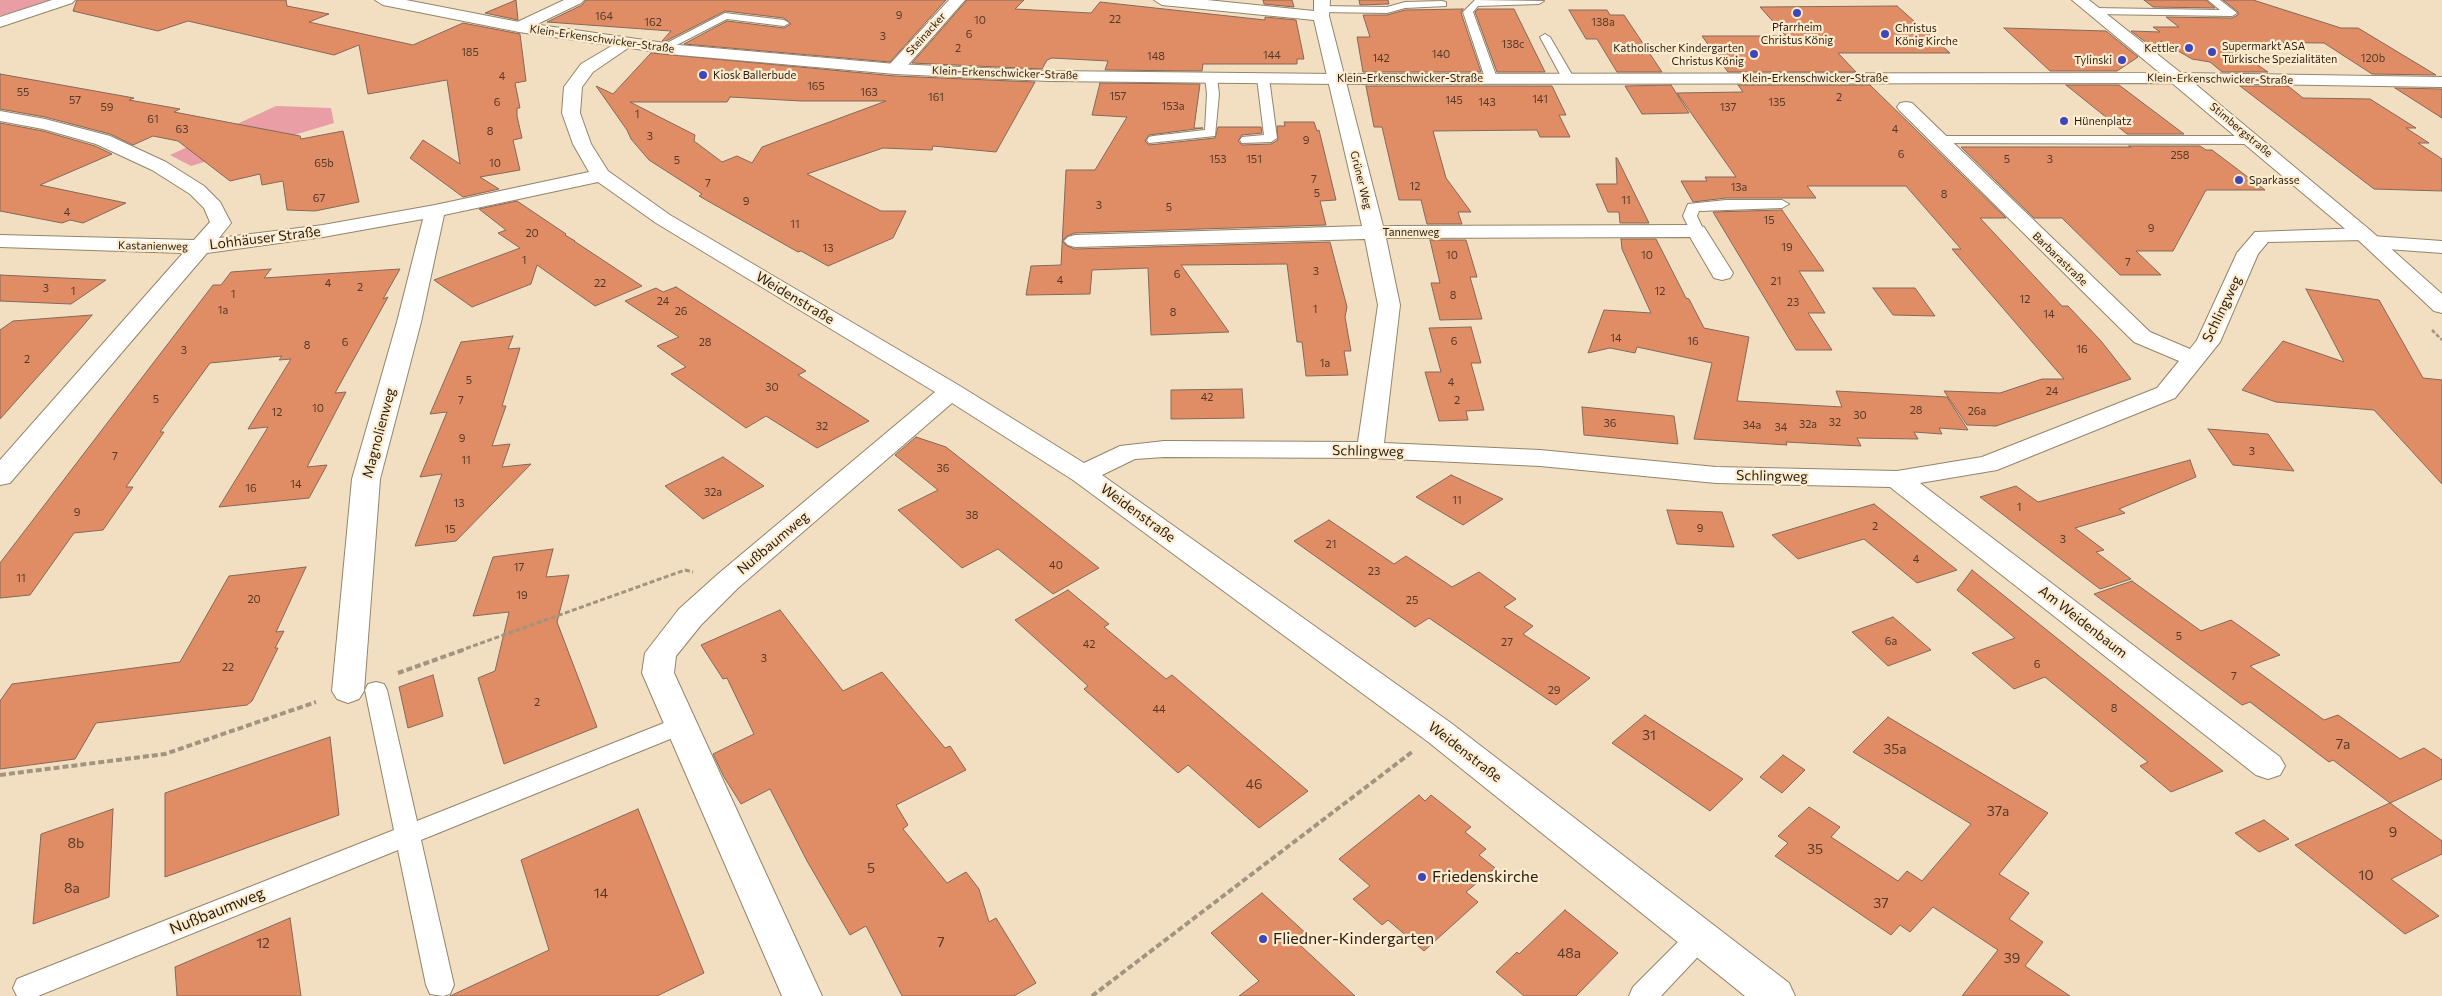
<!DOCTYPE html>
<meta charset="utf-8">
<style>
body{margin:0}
canvas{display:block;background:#f2dfc2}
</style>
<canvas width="2442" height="996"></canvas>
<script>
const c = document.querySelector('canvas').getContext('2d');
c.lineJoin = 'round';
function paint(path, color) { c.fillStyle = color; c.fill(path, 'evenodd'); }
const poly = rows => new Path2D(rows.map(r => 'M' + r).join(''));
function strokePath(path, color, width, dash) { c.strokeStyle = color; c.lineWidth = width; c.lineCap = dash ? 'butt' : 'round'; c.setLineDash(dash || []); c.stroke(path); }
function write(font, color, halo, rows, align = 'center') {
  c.font = font + ' Commissioner,sans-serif'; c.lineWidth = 4.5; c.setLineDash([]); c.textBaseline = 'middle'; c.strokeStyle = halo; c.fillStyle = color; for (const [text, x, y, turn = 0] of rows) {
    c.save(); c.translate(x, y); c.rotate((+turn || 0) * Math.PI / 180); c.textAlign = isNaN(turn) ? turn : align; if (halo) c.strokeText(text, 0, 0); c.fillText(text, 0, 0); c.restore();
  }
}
const green = poly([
 [0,0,51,0,0,16],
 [276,106,331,108,334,123,191,166,170,155]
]);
const building = poly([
 [77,0,286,0,287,6,329,14,309,22,413,45,463,23,520,34,526,81,515,83,520,108,517,108,517,116,522,138,513,140,520,170,480,177,499,189,463,197,410,158,423,140,460,164,447,80,368,94,359,45,334,55,188,21,158,31,73,11,77,0],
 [516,0,518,20,485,13,516,0],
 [586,0,946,0,890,62,684,44,727,21,784,28,791,24,784,18,725,11,666,41,662,41,671,31,547,22,582,5,586,0],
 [967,0,1024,0,1015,9,1091,13,1100,2,1265,20,1265,17,1296,20,1304,59,1297,59,1297,64,1203,64,1202,71,1105,70,1108,61,1052,58,1047,60,1042,69,912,63,967,0],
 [1263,0,1292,0,1294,7,1264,4,1263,0],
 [1359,0,1388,0,1389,4,1360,5,1359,0],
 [2144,0,2206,0,2215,8,2153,7,2144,0],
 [2223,0,2253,0,2341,28,2358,28,2436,75,2372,74,2324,43,2224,42,2268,72,2222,72,2210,62,2192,59,2161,41,2152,47,2131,31,2160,32,2153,27,2179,27,2166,17,2232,18,2238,15,2238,12,2223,0],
 [1897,6,1950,53,1838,53,1856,72,1728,72,1702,36,1786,36,1760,7,1897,6],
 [1463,9,1461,13,1481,72,1363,72,1357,37,1370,37,1363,15,1387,15,1405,10,1463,9],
 [1478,9,1514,9,1545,72,1497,72,1475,12,1478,9],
 [1569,10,1607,10,1610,15,1624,15,1662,72,1617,72,1597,39,1586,39,1569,10],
 [2004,28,2106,31,2138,57,2117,71,2050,71,2004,28],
 [651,53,895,76,1035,82,996,152,933,146,932,150,883,148,807,174,881,211,906,211,893,238,828,266,801,251,798,252,699,196,702,194,649,160,631,139,627,130,596,86,613,94,651,53],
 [730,97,801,101,886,101,762,147,752,163,737,156,722,162,694,141,695,135,630,102,727,102,730,97],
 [0,74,134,98,129,100,180,109,174,112,300,136,301,139,343,131,359,202,315,211,287,210,283,181,262,185,260,174,230,181,178,141,153,136,133,145,110,134,45,117,0,109,0,74],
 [1100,83,1200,84,1194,128,1203,128,1149,135,1145,141,1149,145,1215,138,1218,127,1261,127,1262,133,1242,135,1238,141,1242,145,1271,144,1278,140,1277,126,1285,126,1284,122,1314,122,1317,131,1319,130,1336,200,1320,201,1326,225,1075,233,1067,236,1062,241,1067,246,1075,249,1330,242,1347,307,1345,317,1351,351,1344,351,1348,375,1306,376,1302,342,1297,342,1287,264,1181,265,1229,332,1151,335,1148,268,1092,270,1090,294,1026,295,1031,266,1061,265,1066,170,1095,170,1127,117,1092,115,1100,83],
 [1671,85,1689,113,1642,114,1625,86,1671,85],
 [1738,85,1870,85,2006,218,1980,218,2062,306,2068,306,2101,341,2131,379,1996,426,1967,425,1944,391,2000,393,2042,379,2064,379,1952,249,1961,249,1906,186,1807,186,1816,198,1726,198,1693,202,1681,181,1707,181,1705,177,1736,177,1677,93,1743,92,1738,85],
 [2066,85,2119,85,2184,134,2127,134,2066,85],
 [1366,86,1552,86,1566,115,1559,115,1570,137,1540,137,1537,130,1433,131,1446,178,1471,212,1458,212,1462,224,1427,224,1421,200,1399,200,1382,127,1374,127,1366,86],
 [2240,86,2288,86,2303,98,2370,99,2416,128,2406,128,2429,143,2418,143,2442,159,2442,191,2374,189,2240,86],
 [2395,88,2442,89,2442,118,2395,88],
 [0,123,43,131,95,146,112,154,40,185,126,203,83,223,70,220,62,223,0,211,0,123],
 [2129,146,2200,146,2206,150,2212,150,2265,190,2206,190,2173,251,2136,251,2161,275,2120,275,2062,218,2034,218,1961,147,2131,147,2129,146],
 [1616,158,1617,158,1649,223,1620,223,1619,212,1608,212,1596,184,1617,184,1616,158],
 [517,201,566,234,565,235,575,241,574,241,642,286,595,306,537,265,531,284,472,307,434,280,520,248,498,233,506,230,479,209,517,201],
 [1782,210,1824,271,1799,271,1825,313,1808,313,1832,350,1796,350,1713,212,1782,210],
 [1621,239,1656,239,1686,298,1689,299,1704,328,1749,337,1737,401,1842,407,1836,391,1947,397,1968,430,1939,428,1942,434,1914,432,1918,439,1857,438,1861,446,1786,442,1787,445,1694,439,1712,363,1637,347,1635,353,1610,348,1588,353,1604,310,1651,313,1622,249,1621,239],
 [1430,240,1466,240,1477,277,1470,277,1482,319,1440,320,1431,283,1440,283,1430,240],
 [271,269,264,278,400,269,383,299,388,297,335,393,346,392,307,467,327,465,309,498,219,507,268,427,248,429,291,359,279,360,282,356,210,363,160,432,164,432,126,487,133,487,103,530,74,533,30,595,0,598,0,563,213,285,221,285,231,272,271,269],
 [0,275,106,280,71,304,0,301,0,275],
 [676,287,806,371,798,375,869,421,817,448,766,416,746,428,671,374,686,367,657,346,679,337,625,301,656,288,663,292,676,287],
 [1873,288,1915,288,1935,316,1893,315,1873,288],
 [2306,289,2379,300,2423,378,2442,380,2442,484,2374,410,2276,402,2242,390,2283,341,2344,362,2306,289],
 [92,315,81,328,0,419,0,330,13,321,92,315],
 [1471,327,1481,363,1471,363,1484,410,1466,411,1468,420,1439,421,1425,372,1441,372,1429,328,1471,327],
 [513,336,508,349,520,348,502,406,506,406,492,446,510,444,502,467,531,464,456,541,415,546,442,474,420,477,447,412,430,414,461,342,513,336],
 [1242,389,1244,418,1171,419,1171,390,1242,389],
 [1582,407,1674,416,1678,444,1584,435,1582,407],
 [2208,429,2268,434,2294,471,2233,465,2208,429],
 [916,437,946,447,1099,568,1053,594,998,549,962,568,898,510,938,490,895,455,916,437],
 [723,457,764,486,703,519,665,486,723,457],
 [2190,460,2196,477,2119,509,2125,513,2075,528,2104,550,2096,552,2131,579,2100,589,1980,497,2016,486,2038,502,2190,460],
 [1451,475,1503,499,1463,525,1416,497,1451,475],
 [1874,504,1957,570,1917,583,1864,539,1798,559,1772,535,1874,504],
 [1667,510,1722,512,1734,547,1677,544,1667,510],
 [1329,520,1394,564,1406,556,1452,587,1479,572,1516,599,1504,607,1533,626,1523,634,1590,678,1556,705,1429,618,1415,627,1294,541,1329,520],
 [553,549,546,577,569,575,557,622,597,727,504,764,478,678,495,671,509,612,473,616,493,557,553,549],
 [306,567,276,632,284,631,275,648,278,648,252,701,247,705,96,723,75,759,0,769,0,701,12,684,180,662,229,576,306,567],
 [1972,570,2104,676,2223,771,2171,792,2140,766,2148,762,2045,677,2014,689,1972,653,2015,638,1957,590,1972,570],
 [2132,581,2201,631,2231,620,2280,655,2250,666,2324,720,2338,715,2400,759,2424,748,2442,760,2442,779,2390,803,2333,760,2329,762,2250,702,2242,705,2094,594,2132,581],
 [1068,590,1109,624,1104,627,1166,679,1172,675,1308,791,1259,828,1188,765,1178,773,1084,689,1088,686,1015,620,1068,590],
 [780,610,843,691,882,672,945,748,950,746,966,770,896,805,908,825,903,829,947,883,966,872,979,889,989,922,996,918,1036,983,1014,996,902,996,866,926,850,935,807,861,770,789,741,804,724,777,713,754,754,734,727,678,723,679,701,645,780,610],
 [1893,617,1931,650,1888,666,1852,632,1893,617],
 [433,675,443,716,408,728,399,687,433,675],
 [1645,715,1743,779,1710,811,1612,743,1645,715],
 [1888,717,2048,813,1999,874,2029,893,2009,919,2043,942,2025,966,2070,996,1962,996,1998,950,1933,907,1910,932,1900,925,1891,935,1775,856,1788,843,1778,836,1809,807,1840,827,1831,837,1898,881,1907,871,1922,881,1971,824,1853,752,1888,717],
 [330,737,339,815,165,877,165,793,330,737],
 [1783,755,1805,770,1782,793,1760,777,1783,755],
 [1419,795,1425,801,1431,795,1471,827,1465,832,1486,849,1479,855,1495,868,1466,892,1478,902,1424,951,1388,920,1382,925,1353,899,1370,886,1339,859,1419,795],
 [2390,803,2442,841,2442,854,2391,879,2439,916,2405,934,2295,845,2390,803],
 [113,809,109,897,33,924,41,834,113,809],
 [638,809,704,973,657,996,450,996,549,950,521,860,638,809],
 [2264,820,2289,839,2259,852,2235,833,2264,820],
 [1262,893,1311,938,1301,946,1355,996,1239,996,1259,981,1211,933,1262,893],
 [1565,910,1618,953,1576,996,1524,996,1496,972,1517,952,1519,954,1565,910],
 [290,918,301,996,177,996,175,967,290,918]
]);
const pathFar2 = poly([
 [2432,330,2442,340]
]);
const pathFar1 = poly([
 [459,651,685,570,693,572]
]);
const path = poly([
 [398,673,463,650],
 [0,775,165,754,316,702],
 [1092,996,1412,752]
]);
const lane = poly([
 [1475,0,1544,1,1539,4,1478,6,1473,12,1497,78,1491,81,1485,78,1463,12,1475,0],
 [2208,0,2220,0,2237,13,2232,16,2094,14,2089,11,2094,8,2220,10,2208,0],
 [1442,1,1446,2,1446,6,1405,8,1387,13,1321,12,1316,9,1321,6,1387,7,1405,2,1442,1],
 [725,13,784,20,789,23,784,26,727,19,667,50,659,50,657,48,725,13],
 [1545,34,1550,37,1574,78,1572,80,1564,80,1562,78,1540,37,1545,34],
 [1211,74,1217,77,1219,94,1215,136,1149,143,1147,140,1149,137,1153,136,1205,130,1207,94,1205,77,1211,74],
 [1263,75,1269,78,1277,138,1271,142,1242,143,1240,140,1242,137,1264,135,1257,78,1263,75],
 [1940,136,2253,136,2259,140,2253,144,1936,143,1934,140,1936,137,1940,136],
 [1726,200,1782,200,1789,204,1782,208,1699,211,1697,216,1704,231,1702,234,1692,234,1683,216,1688,204,1726,200],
 [376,682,384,684,387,690,417,821,674,719,682,716,690,719,693,725,690,731,421,840,454,985,450,994,443,996,430,994,426,985,398,850,38,996,17,996,13,988,17,979,394,830,365,690,368,684,376,682],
 [1700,925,1709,929,1713,937,1709,945,1661,996,1629,996,1633,987,1691,929,1700,925]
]);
const street = poly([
 [52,0,75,0,72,3,0,27,0,17,52,0],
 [564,0,584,0,581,3,525,30,519,32,511,27,513,24,564,0],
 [949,0,965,0,901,73,889,73,887,69,889,65,949,0],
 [1154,0,1207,0,1314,11,1314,0,1330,0,1329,16,1383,226,1697,225,1704,227,1733,273,1730,278,1722,280,1714,278,1690,237,1386,238,1400,305,1384,443,1540,450,1716,467,1897,471,1982,457,2157,388,2179,361,2134,342,1900,111,1897,107,1900,103,1906,102,1912,103,2150,332,2190,349,2197,340,2237,253,2255,232,2363,228,2370,230,2372,236,2442,241,2442,253,2373,248,2366,246,2362,242,2364,240,2268,242,2258,254,2220,342,2175,398,1997,470,1920,483,2280,757,2285,766,2280,775,2268,779,2256,775,1890,487,1716,483,1540,466,1370,458,1164,457,1135,459,1102,475,1451,723,1789,983,1795,996,1745,996,1427,741,1073,480,952,403,738,588,701,625,676,656,674,673,822,996,782,996,642,673,645,653,679,609,718,574,935,392,656,223,598,182,444,215,421,322,380,479,364,691,359,699,348,703,337,699,332,691,352,479,397,322,423,219,323,237,207,253,10,483,0,485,0,460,183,253,0,247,0,235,194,240,210,222,204,208,190,194,152,170,96,144,43,129,0,121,0,111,45,119,110,136,166,162,204,186,220,202,231,223,219,238,323,225,435,205,589,172,573,144,562,113,564,87,581,64,625,38,633,43,631,46,593,72,582,87,580,113,591,144,608,171,670,215,960,386,1084,463,1120,446,1164,441,1358,442,1378,305,1365,239,1075,247,1068,245,1064,241,1068,237,1075,235,1362,226,1314,20,1162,5,1154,0]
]);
const secondary = poly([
 [375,0,406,0,519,22,679,45,895,64,1049,71,1338,74,2160,73,2072,0,2089,0,2181,73,2442,77,2442,87,2194,83,2370,230,2442,294,2442,313,2434,311,2356,238,2172,83,1338,84,1049,81,895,74,679,55,519,32,383,5,375,0]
]);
const markers = [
 [1797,13,5,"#3d46ba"],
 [1885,34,5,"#3d46ba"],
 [2189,48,5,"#3d46ba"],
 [2212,52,5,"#3d46ba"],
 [1754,54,5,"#3d46ba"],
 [2122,60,5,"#3d46ba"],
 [703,75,5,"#3d46ba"],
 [2064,121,5,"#3d46ba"],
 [2239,180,5,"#3d46ba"],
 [1422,877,5,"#3d46ba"],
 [1263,939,5,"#3d46ba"]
];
const numberNames = [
 ["9",899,15],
 ["164",604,16],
 ["22",1115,19],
 ["10",980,20],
 ["162",653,22],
 ["138a",1603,22],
 ["6",969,34],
 ["3",883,36],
 ["138c",1513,44],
 ["2",958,48],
 ["185",470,52],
 ["140",1441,54],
 ["144",1272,55],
 ["148",1156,56],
 ["142",1381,58],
 ["120b",2373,58],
 ["4",502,76],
 ["165",816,86],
 ["55",23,92],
 ["163",869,92],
 ["157",1118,96],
 ["161",936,97],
 ["2",1839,97],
 ["141",1540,99],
 ["57",75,100],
 ["145",1454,100],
 ["6",497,102],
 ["143",1487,102],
 ["135",1777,102],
 ["153a",1173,106],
 ["59",107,107],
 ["137",1728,107],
 ["1",637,114],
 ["61",153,119],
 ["63",182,129],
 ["4",1895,129],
 ["8",490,131],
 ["3",650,136],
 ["9",1306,140],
 ["6",1901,154],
 ["258",2180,155],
 ["153",1218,159],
 ["151",1254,159],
 ["5",2007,159],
 ["3",2050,159],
 ["5",677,160],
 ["65b",324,163],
 ["10",495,163],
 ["7",1314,179],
 ["7",708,183],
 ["12",1415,186],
 ["13a",1739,187],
 ["5",1317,193],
 ["8",1944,194],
 ["67",319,198],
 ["11",1626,200],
 ["9",746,201],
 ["3",1099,205],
 ["5",1169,207],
 ["4",67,212],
 ["15",1769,220],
 ["11",795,224],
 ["9",2151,228],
 ["20",532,233],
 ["19",1787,247],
 ["13",828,248],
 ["10",1452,255],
 ["10",1647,255],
 ["1",524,260],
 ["7",2128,262],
 ["3",1316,271],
 ["6",1177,274],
 ["4",1060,280],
 ["21",1776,281],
 ["4",328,283],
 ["22",600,283],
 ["2",360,287],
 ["3",46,288],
 ["1",73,291],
 ["12",1660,291],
 ["1",233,294],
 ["8",1453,295],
 ["12",2025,299],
 ["24",663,301],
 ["23",1793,302],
 ["1",1315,309],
 ["1a",223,310],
 ["26",681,311],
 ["8",1173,312],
 ["14",2049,314],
 ["14",1616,338],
 ["6",1454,341],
 ["16",1693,341],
 ["6",345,342],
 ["28",705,342],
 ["8",307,345],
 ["16",2082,349],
 ["3",184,350],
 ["2",27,359],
 ["1a",1325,363],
 ["5",469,380],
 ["4",1451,382],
 ["30",772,387],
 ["24",2052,391],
 ["42",1207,397],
 ["5",156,399],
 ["7",461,400],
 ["2",1457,400],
 ["10",318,408],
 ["28",1916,410],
 ["26a",1977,411],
 ["12",277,412],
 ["30",1860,415],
 ["32",1835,422],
 ["36",1610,423],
 ["32a",1808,424],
 ["34a",1752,425],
 ["32",822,426],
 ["34",1781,427],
 ["9",462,438],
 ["3",2252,451],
 ["7",115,456],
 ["11",466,460],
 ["36",943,468],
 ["14",296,484],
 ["16",251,488],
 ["32a",713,492],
 ["11",1457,500],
 ["13",459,503],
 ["1",2019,507],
 ["9",77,512],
 ["38",972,515],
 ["2",1875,526],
 ["9",1700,528],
 ["15",450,529],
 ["3",2063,539],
 ["21",1331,544],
 ["4",1916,559],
 ["40",1056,565],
 ["17",519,567],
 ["23",1374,571],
 ["11",21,578],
 ["19",522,595],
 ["20",254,599],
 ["25",1412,600],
 ["5",2179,636],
 ["6a",1891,641],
 ["27",1507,642],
 ["42",1089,644],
 ["3",764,658],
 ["6",2037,664],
 ["22",228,667],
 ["7",2234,676],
 ["29",1554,690],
 ["2",537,702],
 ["8",2114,708],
 ["44",1159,709]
];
const farPoinames = [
 ["Pfarrheim",1797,27,"center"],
 ["Christus König",1797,40,"center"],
 ["Christus",1895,28],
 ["König Kirche",1895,41],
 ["Supermarkt ASA",2222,46],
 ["Türkische Spezialitäten",2222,59],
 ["Katholischer Kindergarten",1744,48,"right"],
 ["Christus König",1744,61,"right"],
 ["Kettler",2179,48,"right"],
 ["Tylinski",2112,60,"right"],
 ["Kiosk Ballerbude",713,75],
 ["Hünenplatz",2074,121],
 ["Sparkasse",2249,180]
];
const farStreetnames = [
 ["Steinacker",926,34,-48],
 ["Klein-Erkenschwicker-Straße",602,39,8],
 ["Klein-Erkenschwicker-Straße",1005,73,2],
 ["Klein-Erkenschwicker-Straße",1410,78],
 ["Klein-Erkenschwicker-Straße",1815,78],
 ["Klein-Erkenschwicker-Straße",2220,79,1],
 ["Stimbergstraße",2241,130,40],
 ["Grüner Weg",1361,180,76],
 ["Tannenweg",1411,232],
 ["Kastanienweg",153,246,1],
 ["Barbarastraße",2060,259,44]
];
const streetNames = [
 ["Lohhäuser Straße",265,238,-7],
 ["Weidenstraße",795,298,31],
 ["Schlingweg",2222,309,-64],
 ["Magnolienweg",379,433,-75],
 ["Schlingweg",1368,451,1],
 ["Schlingweg",1772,476,1],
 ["Weidenstraße",1138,513,36],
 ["Nußbaumweg",773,543,-40],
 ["Am Weidenbaum",2083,622,38],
 ["Weidenstraße",1465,752,38]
];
const nearNumbernames = [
 ["31",1649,735],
 ["7a",2343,744],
 ["35a",1895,749],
 ["46",1254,784],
 ["37a",1998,811],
 ["9",2393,832],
 ["8b",76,843],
 ["35",1815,849],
 ["5",871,868],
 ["10",2366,875],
 ["8a",72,888],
 ["14",601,893],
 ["37",1881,903],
 ["7",941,942],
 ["12",263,943],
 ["48a",1569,953],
 ["39",2012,958]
];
const nearPoinames = [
 ["Friedenskirche",1432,877],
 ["Fliedner-Kindergarten",1273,939]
];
const nearStreetnames = [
 ["Nußbaumweg",217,911,-22]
];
paint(green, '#e99ea5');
paint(building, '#e08d65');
strokePath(building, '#85685a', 1);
strokePath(lane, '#948469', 2);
strokePath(street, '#948469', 2);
strokePath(secondary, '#948469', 2);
strokePath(pathFar2, '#a2947e', 2.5, [4, 2]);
strokePath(pathFar1, '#a2947e', 3, [5, 2.5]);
strokePath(path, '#a2947e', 4, [6, 3]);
paint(lane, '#fff');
paint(street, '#fff');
paint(secondary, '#fff');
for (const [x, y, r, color] of markers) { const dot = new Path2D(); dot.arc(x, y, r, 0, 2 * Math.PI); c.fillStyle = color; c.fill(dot); strokePath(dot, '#ffeccf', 2); }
write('11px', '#543a28', null, numberNames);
write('11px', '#251e13', '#ffeccf', farPoinames, 'left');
write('11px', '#251e13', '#ffeccf', farStreetnames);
write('14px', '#251e13', '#ffeccf', streetNames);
write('14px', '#543a28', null, nearNumbernames);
write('16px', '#251e13', '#ffeccf', nearPoinames, 'left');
write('16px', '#251e13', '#ffeccf', nearStreetnames);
</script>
